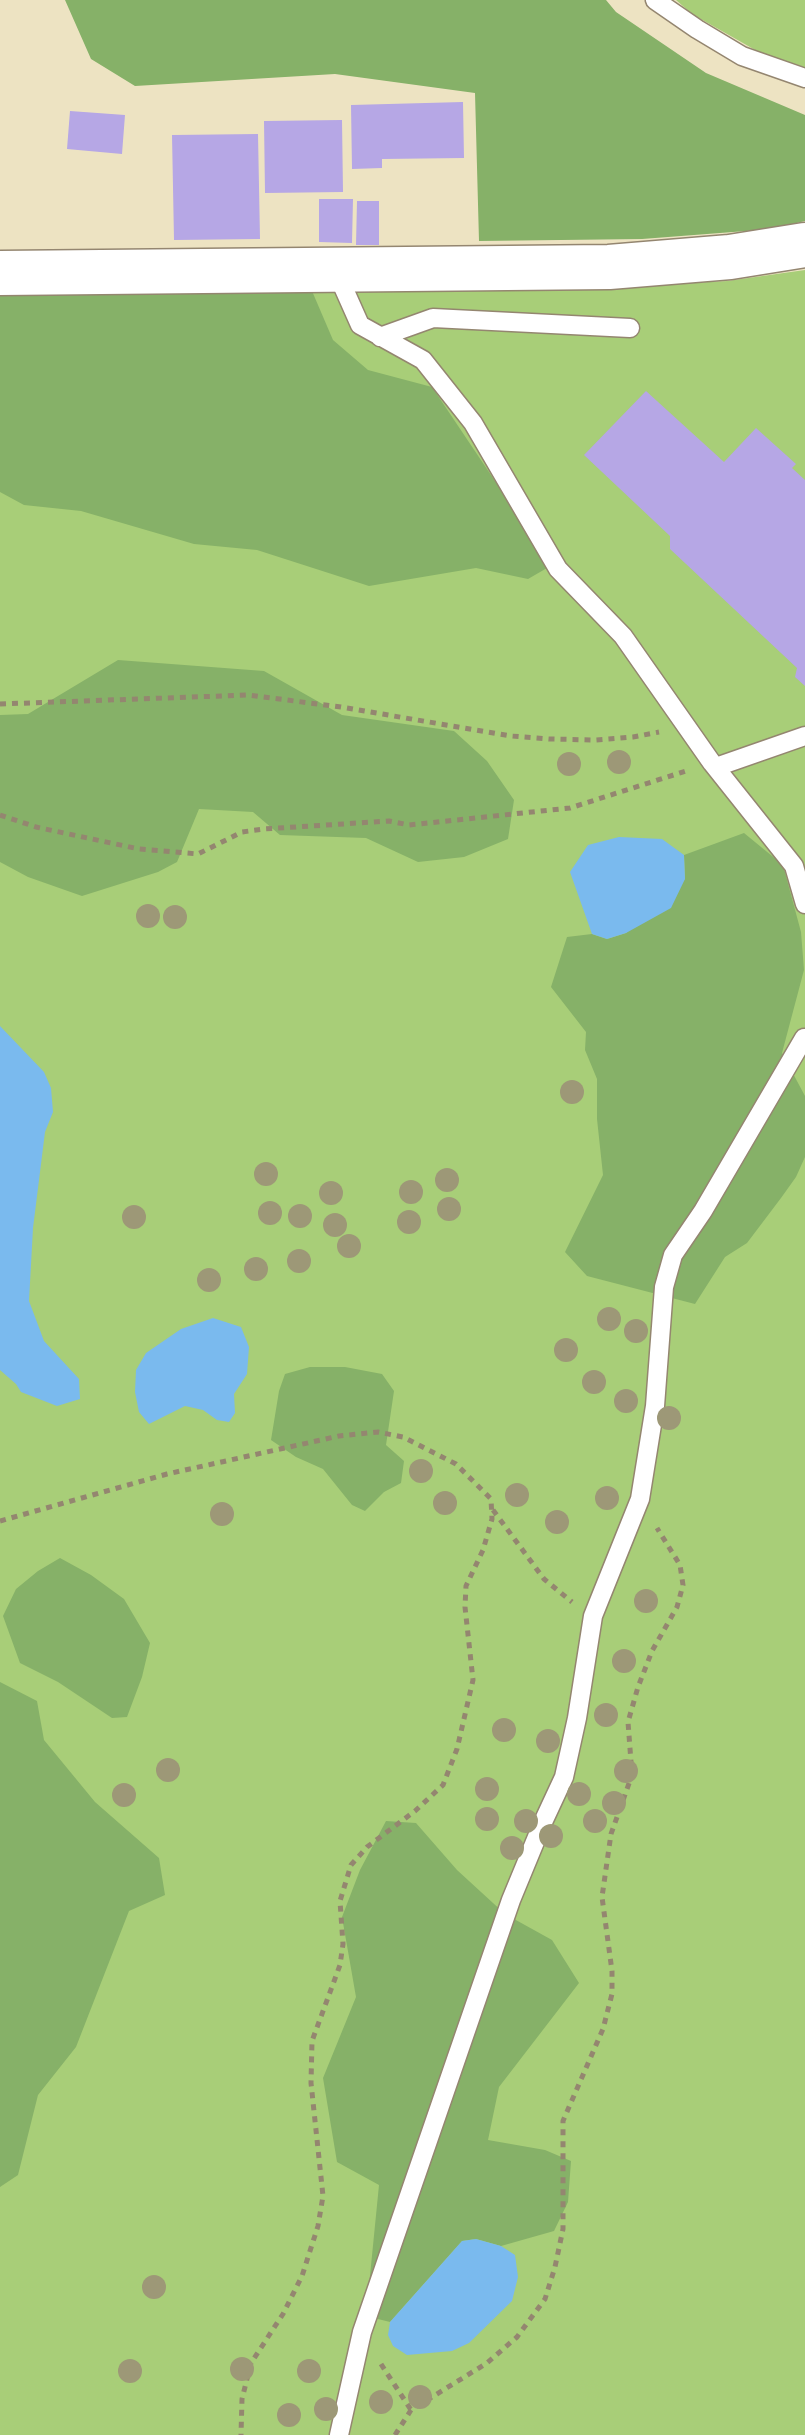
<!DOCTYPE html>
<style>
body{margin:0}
canvas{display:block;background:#ede3c2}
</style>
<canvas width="805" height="2435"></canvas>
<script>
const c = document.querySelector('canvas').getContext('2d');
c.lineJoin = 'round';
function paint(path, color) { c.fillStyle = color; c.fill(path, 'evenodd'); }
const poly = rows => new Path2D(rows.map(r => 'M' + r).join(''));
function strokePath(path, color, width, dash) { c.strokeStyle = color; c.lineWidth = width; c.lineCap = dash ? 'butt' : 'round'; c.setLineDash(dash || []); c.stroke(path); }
const green = poly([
 [676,0,805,0,805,68,771,59,692,14],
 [805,270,805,2435,0,2435,0,293,565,290,727,281]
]);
const forest = poly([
 [65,0,606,0,616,12,706,73,805,115,805,221,772,229,642,239,479,241,475,93,335,74,135,86,91,59],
 [312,291,333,340,368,370,432,387,503,493,547,568,528,579,476,568,369,586,257,550,194,544,81,511,24,505,0,492,0,293],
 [118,660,264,671,342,715,454,731,487,761,514,800,508,839,464,857,418,862,366,838,280,835,253,812,199,809,177,862,158,872,82,896,28,877,0,862,0,715,28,714],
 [744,833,783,865,801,932,804,970,782,1053,805,1096,805,1157,796,1177,781,1198,747,1243,725,1257,695,1304,587,1276,565,1252,603,1175,597,1119,597,1079,585,1050,586,1032,551,987,567,937,592,934,607,939,626,933,685,879,684,855],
 [310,1367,345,1367,382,1374,394,1391,386,1445,404,1461,401,1483,384,1492,365,1511,352,1505,323,1469,296,1457,271,1440,279,1391,285,1374],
 [60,1558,91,1575,124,1599,150,1643,142,1677,127,1717,112,1718,58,1682,20,1663,3,1616,16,1589,38,1571],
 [0,1682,37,1701,44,1740,95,1802,159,1858,165,1895,129,1911,76,2047,38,2095,18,2175,0,2187],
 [386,1821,416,1823,457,1870,505,1914,552,1940,579,1983,499,2087,488,2140,545,2150,571,2161,568,2202,554,2231,501,2246,476,2239,462,2241,390,2322,366,2316,379,2185,337,2162,323,2078,356,1997,342,1917,360,1870]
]);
const water = poly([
 [619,837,662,839,684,855,685,879,671,908,626,933,607,939,592,934,570,872,588,845],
 [0,1026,44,1072,51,1088,53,1112,45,1132,33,1228,29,1301,44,1341,79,1379,80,1399,57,1406,21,1392,16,1384,0,1370],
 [213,1318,241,1327,249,1347,247,1374,234,1394,235,1413,229,1422,217,1420,203,1410,185,1406,149,1424,139,1412,135,1392,136,1370,146,1353,181,1329],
 [476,2239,501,2246,515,2255,518,2277,512,2301,469,2343,452,2351,407,2355,393,2346,388,2335,390,2322,462,2241]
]);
const building = poly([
 [463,102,464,158,382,159,382,168,352,169,351,105],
 [70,111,125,115,122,154,67,149],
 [342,120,343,192,265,193,264,121],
 [258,134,260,239,174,240,172,135],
 [319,199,353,199,352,243,319,242],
 [357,201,379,201,379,245,356,245],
 [646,391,724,462,756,428,796,464,792,468,805,480,805,686,795,677,797,668,670,549,670,536,584,455]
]);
const path = poly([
 [0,704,248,695,341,707,511,736,550,739,595,740,633,737,659,732],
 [0,815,36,827,139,849,198,854,242,832,264,829,389,821,409,825,570,808,686,771],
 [493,1510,544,1579,572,1602],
 [0,1521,167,1474,339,1436,378,1432,403,1437,456,1464,491,1499,492,1519,483,1550,466,1586,465,1607,473,1680,457,1749,443,1785,415,1811,367,1847,351,1865,340,1901,343,1944,340,1965,312,2041,311,2083,323,2196,318,2226,302,2276,283,2314,251,2363,242,2399,241,2435],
 [381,2364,411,2410],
 [395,2435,411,2410,487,2363,517,2337,545,2299,555,2267,563,2229,563,2121,603,2029,612,1994,612,1971,602,1897,611,1834,632,1775,628,1722,638,1687,652,1651,677,1607,683,1585,680,1565,657,1528]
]);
const lane = poly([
 [655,0,697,29,742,56,805,78],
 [336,271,360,325,423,360,473,423,558,569,623,636,712,763,794,866,805,904],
 [380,337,433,318,630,328],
 [716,767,805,736],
 [339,2435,362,2332,511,1900,544,1820,564,1777,577,1718,593,1616,640,1499,655,1406,664,1287,673,1255,703,1211,804,1038]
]);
const secondary = poly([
 [0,273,609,267,730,257,805,245]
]);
const trees = [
 [619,762],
 [569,764],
 [148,916],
 [175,917],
 [572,1092],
 [266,1174],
 [447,1180],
 [411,1192],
 [331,1193],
 [449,1209],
 [270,1213],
 [300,1216],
 [134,1217],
 [409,1222],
 [335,1225],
 [349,1246],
 [299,1261],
 [256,1269],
 [209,1280],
 [609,1319],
 [636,1331],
 [566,1350],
 [594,1382],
 [626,1401],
 [669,1418],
 [421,1471],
 [517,1495],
 [607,1498],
 [445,1503],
 [222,1514],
 [557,1522],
 [646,1601],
 [624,1661],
 [606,1715],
 [504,1730],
 [548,1741],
 [168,1770],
 [626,1771],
 [487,1789],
 [579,1794],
 [124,1795],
 [614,1803],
 [487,1819],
 [526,1821],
 [595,1821],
 [551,1836],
 [512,1848],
 [154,2287],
 [242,2369],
 [130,2371],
 [309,2371],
 [420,2397],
 [381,2402],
 [326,2409],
 [289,2415]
];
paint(green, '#a8ce78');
paint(forest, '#86b168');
paint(water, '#7abaee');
paint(building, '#b6a7e5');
strokePath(lane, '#948670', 21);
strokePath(secondary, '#948670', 47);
strokePath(path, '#948670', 5, [6, 6]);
strokePath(lane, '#fff', 18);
strokePath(secondary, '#fff', 44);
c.fillStyle = '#9d9877';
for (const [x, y] of trees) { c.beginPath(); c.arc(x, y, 12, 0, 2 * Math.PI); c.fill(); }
</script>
